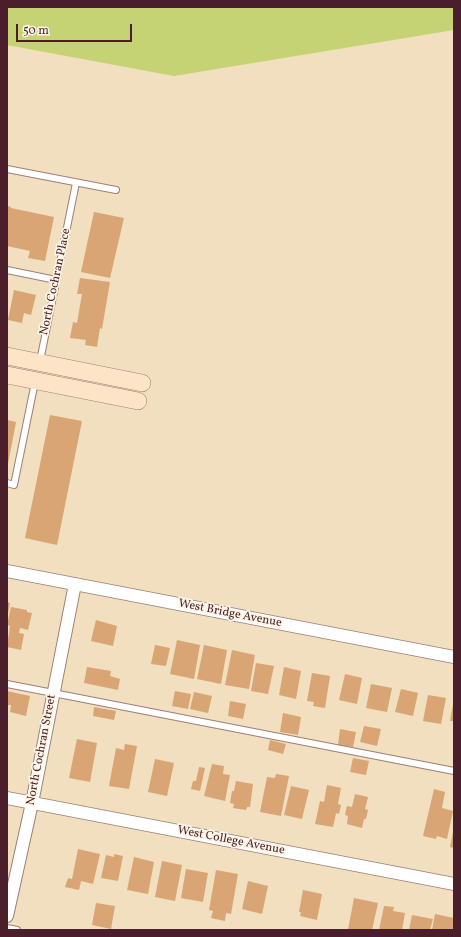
<!DOCTYPE html>
<style>
body{margin:0}
#map{position:relative;width:461px;height:937px;overflow:hidden;background:#f1dfbf;font-family:Vollkorn,serif}
canvas{display:block}
.frame{position:absolute;inset:0;border:8px solid #4a1f2b;pointer-events:none}
.scale{position:absolute;left:16px;top:24px;width:116px;height:18px;box-sizing:border-box;border:2px solid #4a1f2b;border-top:0;padding-left:5px;font-size:12px;line-height:14px;white-space:nowrap;color:#4a1f2b;-webkit-text-stroke:3px #fcf5e5;paint-order:stroke}
</style>
<div id="map">
<canvas width="461" height="937"></canvas>
<div class="frame"></div>
<div class="scale">50 m</div>
</div>
<script>
const c = document.querySelector('canvas').getContext('2d');
c.lineJoin = 'round';
function paint(path, color) { c.fillStyle = color; c.fill(path, 'evenodd'); }
const poly = rows => new Path2D(rows.map(r => 'M' + r).join(''));
function strokePath(path, color, width, dash) { c.strokeStyle = color; c.lineWidth = width; c.lineCap = dash ? 'butt' : 'round'; c.setLineDash(dash || []); c.stroke(path); }
function write(font, color, halo, rows, align = 'center') {
  c.font = font + ' Vollkorn,serif'; c.lineWidth = 3.5; c.setLineDash([]); c.textBaseline = 'middle'; c.strokeStyle = halo; c.fillStyle = color; for (const [text, x, y, turn = 0] of rows) {
    c.save(); c.translate(x, y); c.rotate((+turn || 0) * Math.PI / 180); c.textAlign = isNaN(turn) ? turn : align; if (halo) c.strokeText(text, 0, 0); c.fillText(text, 0, 0); c.restore();
  }
}
const green = poly([
 [7,7,454,7,454,30,174,76,7,45]
]);
const building = poly([
 [7,206,11,207,11,208,54,217,45,261,28,258,30,251,7,246],
 [94,212,124,218,110,278,81,272],
 [80,278,110,282,102,329,100,328,97,347,85,345,86,340,70,338,73,322,77,323,82,294,77,294],
 [14,290,36,295,31,315,24,313,22,323,8,320],
 [50,415,82,421,57,545,25,538],
 [7,420,16,422,8,464,7,464],
 [7,602,10,603,8,614,7,614],
 [11,607,27,610,27,612,32,613,28,630,20,628,19,633,24,634,21,650,7,647,10,626,7,625],
 [96,620,117,626,113,646,91,641],
 [177,640,200,645,194,679,170,674],
 [155,645,170,648,166,666,151,664],
 [204,645,227,650,221,684,197,679],
 [232,650,255,655,249,689,225,685],
 [256,663,274,666,268,694,251,691],
 [87,667,111,671,110,676,120,679,118,690,84,683],
 [284,667,301,671,296,699,279,695],
 [312,673,330,676,325,708,313,706,314,702,307,701],
 [345,674,362,678,357,704,339,700],
 [371,684,392,688,387,712,366,708],
 [401,689,418,693,413,716,395,712],
 [7,691,30,696,26,716,10,712,11,705,7,705],
 [175,691,191,694,188,709,172,706],
 [194,692,212,696,208,713,190,709],
 [428,695,446,698,441,724,423,721],
 [230,701,246,704,243,719,228,716],
 [453,704,454,704,454,721,450,721],
 [94,707,116,711,114,720,93,716],
 [283,713,301,717,298,735,280,732],
 [364,726,381,729,377,746,360,742],
 [340,729,356,732,353,747,338,745],
 [77,739,97,743,90,782,69,778],
 [270,740,286,744,283,754,268,750],
 [125,744,137,746,129,789,109,786,116,748,124,750],
 [353,758,369,761,366,775,350,772],
 [155,759,174,763,167,796,148,792],
 [212,764,224,766,223,774,230,775,225,801,204,796],
 [199,767,205,768,200,791,191,789,193,781,196,781],
 [276,774,289,776,281,816,260,812,267,777,275,778],
 [236,781,253,784,250,807,247,807,246,810,233,808,234,804,230,803,232,791,234,791],
 [327,785,341,788,338,804,341,805,339,814,336,813,333,827,315,824,320,801,324,802],
 [291,786,309,790,302,819,284,815],
 [434,789,445,792,442,808,453,811,447,839,437,836,436,839,423,836],
 [355,794,368,797,365,809,368,810,366,819,364,819,362,828,347,824,348,816,345,815,347,806,352,807],
 [453,832,454,832,454,848,450,847],
 [78,849,100,854,93,884,81,881,79,890,65,887,68,878,72,879],
 [114,854,123,856,118,881,101,878,106,855,114,857],
 [134,857,154,862,148,894,127,890],
 [162,861,182,865,175,901,155,897],
 [186,869,208,873,203,902,181,898],
 [216,870,238,874,231,914,226,913,225,921,211,918,213,911,209,910],
 [248,881,268,886,262,914,242,909],
 [303,890,322,894,317,920,300,916,301,912,299,912],
 [354,898,378,903,372,930,348,930],
 [96,903,115,906,111,929,92,925],
 [384,906,394,907,393,911,405,913,402,930,379,930],
 [435,914,454,918,454,930,432,930],
 [412,915,433,919,430,930,409,930]
]);
const lane = poly([
 [7,169,116,190],
 [7,270,56,280],
 [40,361,76,183],
 [7,483,14,485,35,382],
 [7,684,454,771],
 [7,928,17,930]
]);
const street = poly([
 [7,571,454,657],
 [7,798,454,884],
 [7,916,32,803,75,584]
]);
const secondary = poly([
 [7,356,142,383],
 [7,375,138,401]
]);
const streetNames = [
 ["North Cochran Place",56,282,-78],
 ["West Bridge Avenue",230,614,11],
 ["North Cochran Street",42,750,-79],
 ["West College Avenue",231,841,11]
];
paint(green, '#c5d375');
paint(building, '#d9a574');
strokePath(lane, '#9e7f75', 8);
strokePath(street, '#9e7f75', 14);
strokePath(secondary, '#9e7f75', 18);
strokePath(lane, '#fff', 6);
strokePath(street, '#fff', 12);
strokePath(secondary, '#fee4c6', 17);
write('12px', '#4a1f2b', '#fcf5e5', streetNames);
</script>
